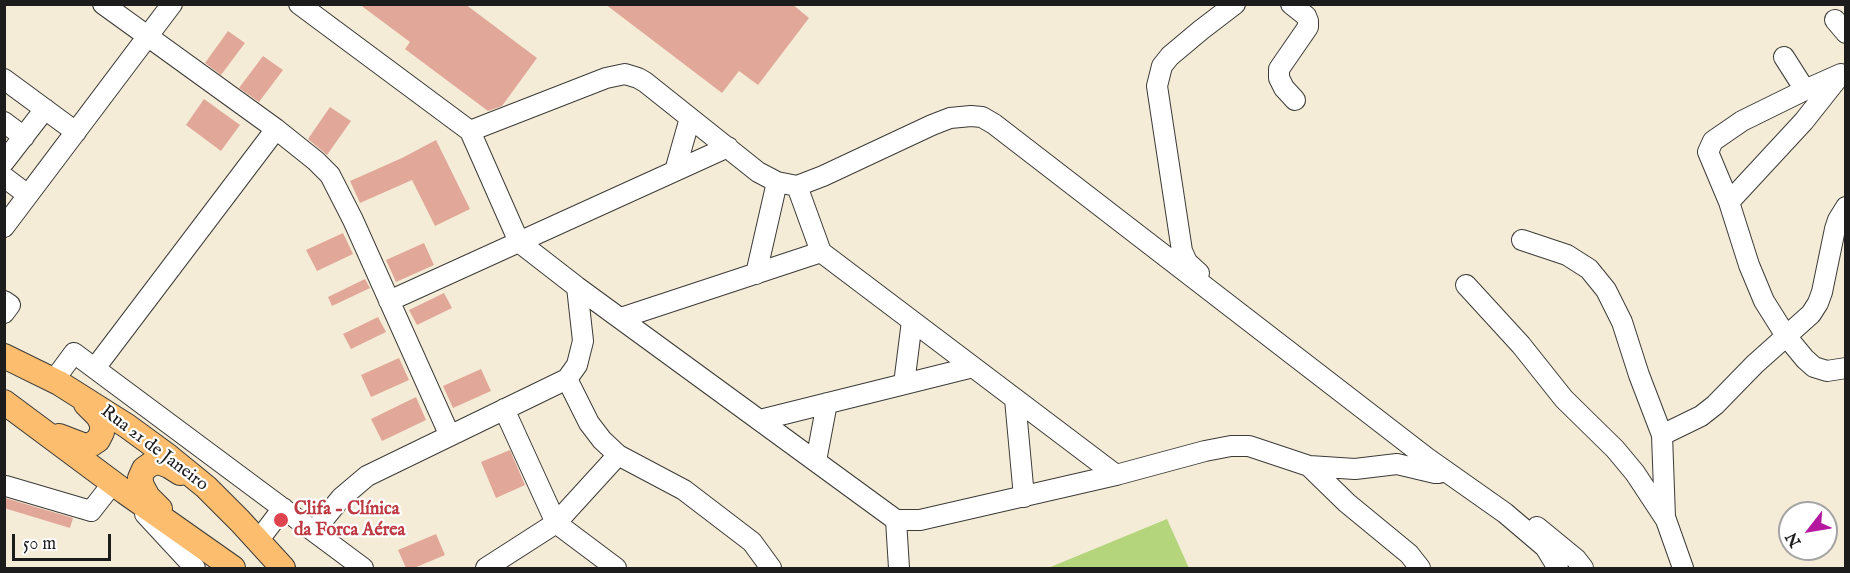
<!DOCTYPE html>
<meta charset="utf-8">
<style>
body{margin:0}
#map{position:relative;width:1850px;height:573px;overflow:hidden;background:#f4ecd7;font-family:"IM FELL English",serif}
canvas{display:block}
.frame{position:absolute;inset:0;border:6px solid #1c1c1c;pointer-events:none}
.north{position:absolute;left:1778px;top:501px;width:60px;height:60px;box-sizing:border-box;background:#fff;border:2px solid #a4a4a4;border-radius:50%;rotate:239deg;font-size:16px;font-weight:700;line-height:24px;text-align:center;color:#1c1c1c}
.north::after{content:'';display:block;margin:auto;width:21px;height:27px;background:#b5179e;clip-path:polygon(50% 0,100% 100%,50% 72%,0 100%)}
.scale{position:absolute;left:12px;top:534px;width:99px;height:27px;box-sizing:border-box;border:3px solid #1c1c1c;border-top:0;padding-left:8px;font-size:18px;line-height:21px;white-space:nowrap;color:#1c1c1c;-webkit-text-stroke:4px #fff;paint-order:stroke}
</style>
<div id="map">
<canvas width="1850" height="573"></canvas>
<div class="frame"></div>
<div class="north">N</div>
<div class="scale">50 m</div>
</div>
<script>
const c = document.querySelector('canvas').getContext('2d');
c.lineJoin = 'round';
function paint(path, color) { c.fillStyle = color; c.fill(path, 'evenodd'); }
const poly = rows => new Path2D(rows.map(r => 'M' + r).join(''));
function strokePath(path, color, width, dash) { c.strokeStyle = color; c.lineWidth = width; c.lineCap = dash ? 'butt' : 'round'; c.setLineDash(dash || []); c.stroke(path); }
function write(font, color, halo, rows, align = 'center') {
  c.font = font + ' "IM FELL English",serif'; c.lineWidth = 4.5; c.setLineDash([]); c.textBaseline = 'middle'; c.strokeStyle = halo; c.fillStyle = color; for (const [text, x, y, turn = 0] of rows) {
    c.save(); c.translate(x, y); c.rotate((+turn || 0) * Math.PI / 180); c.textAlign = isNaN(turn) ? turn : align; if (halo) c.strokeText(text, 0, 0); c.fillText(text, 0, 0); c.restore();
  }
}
const green = poly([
 [1167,519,1189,568,1048,568]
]);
const building = poly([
 [359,4,465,4,537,58,502,106,488,111,405,49,410,42],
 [605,4,792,4,809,18,758,85,739,71,722,93],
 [228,31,245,43,221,75,205,63],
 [263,56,283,70,259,102,239,88],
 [204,99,240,125,221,151,186,125],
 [330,107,351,121,327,155,308,139],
 [436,140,470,209,435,226,412,180,360,203,350,181,402,158],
 [343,233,353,254,317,271,306,250],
 [424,243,434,265,396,282,386,260],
 [365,279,370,288,332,306,328,297],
 [444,293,452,308,417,325,409,310],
 [378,317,386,332,351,349,343,334],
 [399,358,409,380,371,397,361,375],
 [481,369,491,391,453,408,443,386],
 [416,397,426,420,382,441,371,419],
 [510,450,525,485,496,498,481,462],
 [5,498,73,518,70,528,4,508],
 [436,534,445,555,414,568,406,568,398,550]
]);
const minor = poly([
 [103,4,276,129,316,161,330,175,353,220,450,436],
 [299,4,470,131,519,242,577,287,896,520,920,520,1116,475,1205,451,1231,446,1249,446,1309,466,1347,503,1409,554,1420,568],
 [1291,4,1306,16,1308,21,1308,27,1279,69,1279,78,1284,88,1295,100],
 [1835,20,1846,33],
 [1784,57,1805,90],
 [1841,74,1805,90,1742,121,1713,141,1708,152,1729,202,1749,265,1764,301,1786,336,1805,359,1814,367,1827,371,1846,368],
 [4,79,76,132],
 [4,122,24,137],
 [470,131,606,78,625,74,638,78,645,82,758,172,777,182,797,186,823,176,932,125,950,118,971,116,982,117,994,124,1427,458,1505,513,1545,547,1558,568],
 [4,162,45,109],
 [675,171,690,118],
 [4,177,28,195],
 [797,186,821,252,1116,475],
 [1729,202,1804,121,1838,78],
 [4,227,172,4],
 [1522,240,1567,255,1589,269,1606,290,1622,322,1639,375,1662,435,1665,517],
 [1199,273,1187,262,1182,251,1157,86,1162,66,1170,56,1201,30,1235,4],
 [756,274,777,182],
 [1466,285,1521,345,1564,399,1615,449,1635,473,1666,520,1683,568],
 [4,301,10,305,4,313],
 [389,301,728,147],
 [621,318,821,252],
 [95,368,276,129],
 [567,379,589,423,602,440,618,455,684,490,752,542,771,568],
 [54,380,74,353,363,568],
 [904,384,912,321],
 [1015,399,1024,497],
 [504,409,556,523,616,568],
 [760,420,973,367],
 [1662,435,1701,416,1715,405,1755,364,1811,314,1818,303,1822,292,1835,229,1838,220,1846,207],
 [816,461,827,403],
 [1309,466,1355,469,1397,464,1435,473,1439,473,1442,470],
 [6,486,91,511,113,483],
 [145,514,195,568],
 [896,520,899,568],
 [1537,527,1576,559,1583,568],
 [314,531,341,498,367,476,567,379,577,365,583,341,577,287],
 [258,541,283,508],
 [486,568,556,523,618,455]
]);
const major = poly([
 [4,356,59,383,127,426,168,456,206,487,240,521,283,568],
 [4,402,125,492,233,568],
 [59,436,85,446,92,444,98,440,102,432,102,424,98,416,86,404],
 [160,509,148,497,142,486,140,478,144,469,151,464,159,462,169,466,180,473]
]);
const markers = [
 [281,520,8,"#e0444e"]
];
const streetNames = [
 ["Rua 21 de Janeiro",154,449,37]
];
const healthNames = [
 ["Clifa - Clínica",294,510],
 ["da Forca Aérea",294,531]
];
paint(green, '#b5d57d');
paint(building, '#e1a899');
strokePath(minor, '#3c3b38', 22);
strokePath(major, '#3c3b38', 26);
strokePath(minor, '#fff', 20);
strokePath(major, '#fcbd6f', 24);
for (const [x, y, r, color] of markers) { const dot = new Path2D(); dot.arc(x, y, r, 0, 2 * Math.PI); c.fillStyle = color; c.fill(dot); strokePath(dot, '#fff', 2); }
write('18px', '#1c1c1c', '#fff', streetNames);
write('bold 18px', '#be3a42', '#fff', healthNames, 'left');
</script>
